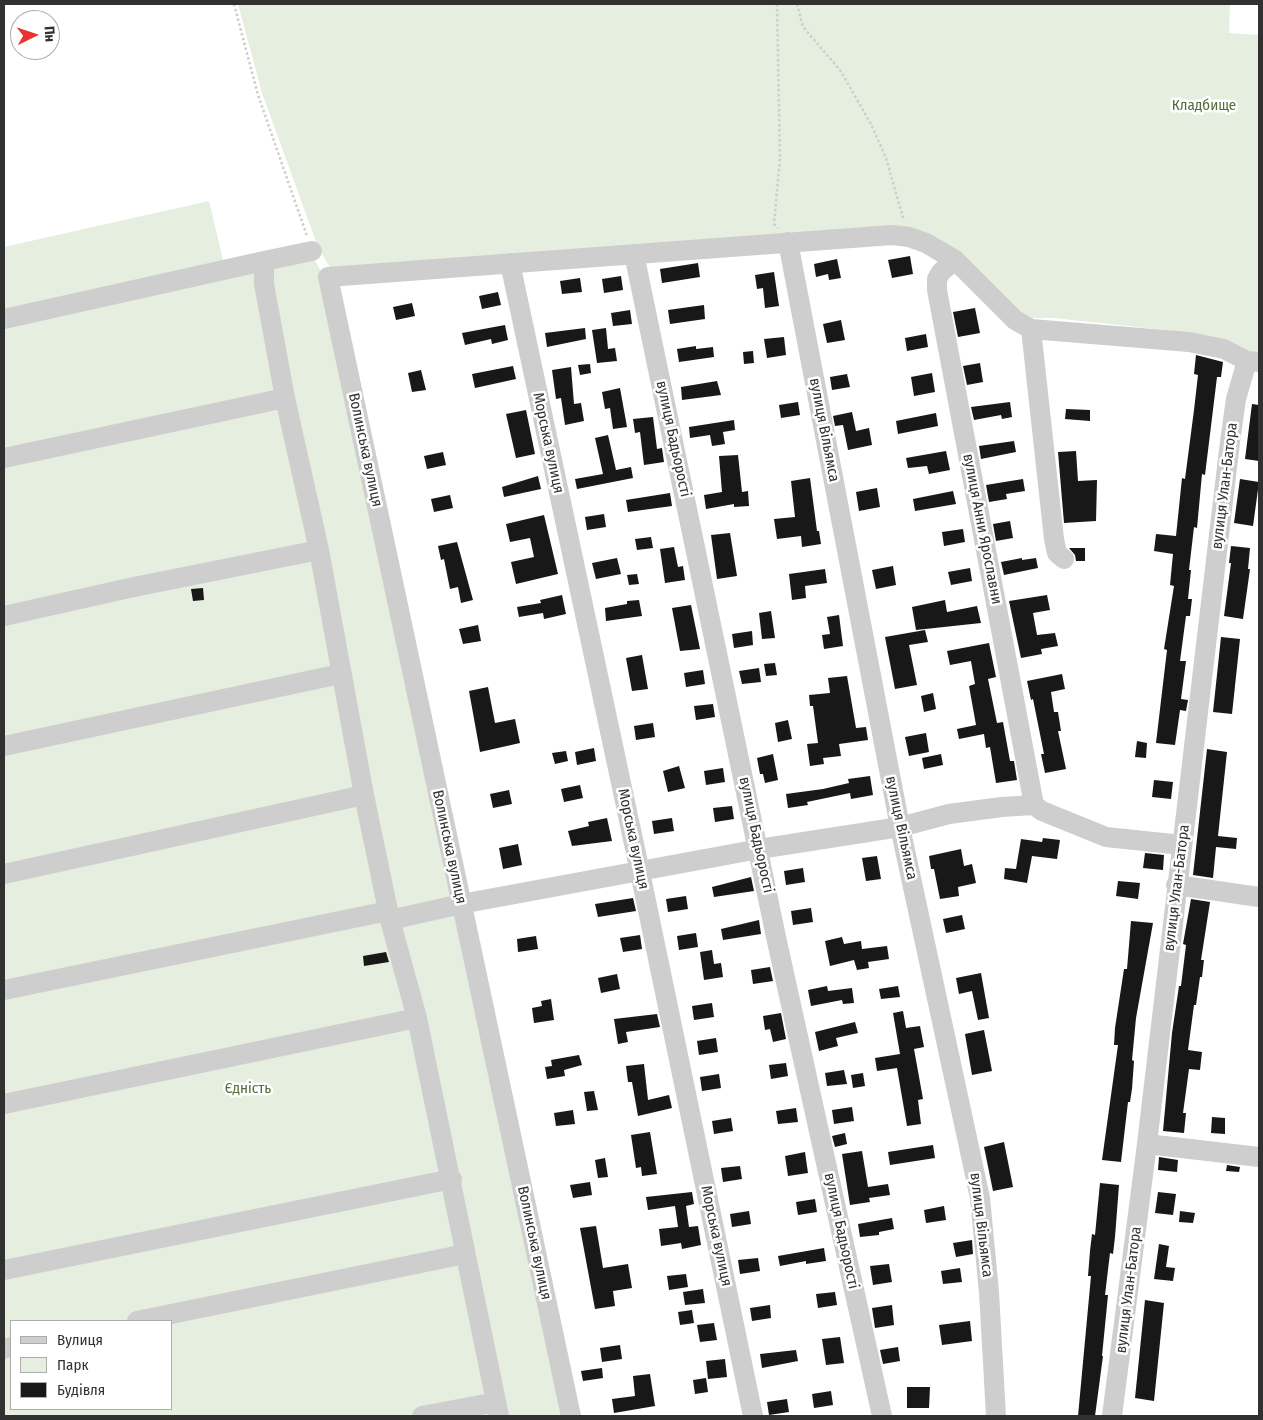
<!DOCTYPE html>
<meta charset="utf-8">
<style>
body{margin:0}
#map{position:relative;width:1263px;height:1420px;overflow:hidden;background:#fff;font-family:"Fira Sans Condensed",sans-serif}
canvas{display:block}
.frame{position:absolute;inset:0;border:5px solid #313131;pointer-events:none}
.legend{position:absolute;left:10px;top:1320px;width:162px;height:90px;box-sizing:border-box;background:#fff;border:1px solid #adadad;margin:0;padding:6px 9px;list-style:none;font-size:15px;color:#313131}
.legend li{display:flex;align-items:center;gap:10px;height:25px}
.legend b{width:25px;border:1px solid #adadad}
.north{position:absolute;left:10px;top:10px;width:50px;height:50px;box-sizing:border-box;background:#fff;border:1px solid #adadad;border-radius:50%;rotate:86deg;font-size:14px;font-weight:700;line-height:20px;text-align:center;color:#313131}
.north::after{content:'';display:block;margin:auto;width:18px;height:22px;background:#e93232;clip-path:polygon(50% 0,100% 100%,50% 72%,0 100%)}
</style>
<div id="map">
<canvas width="1263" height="1420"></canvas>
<div class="frame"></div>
<ul class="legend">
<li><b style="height:6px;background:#cecece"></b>Вулиця</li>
<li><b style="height:14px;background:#e6eedf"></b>Парк</li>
<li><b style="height:14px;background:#181818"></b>Будівля</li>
</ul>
<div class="north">Пн</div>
</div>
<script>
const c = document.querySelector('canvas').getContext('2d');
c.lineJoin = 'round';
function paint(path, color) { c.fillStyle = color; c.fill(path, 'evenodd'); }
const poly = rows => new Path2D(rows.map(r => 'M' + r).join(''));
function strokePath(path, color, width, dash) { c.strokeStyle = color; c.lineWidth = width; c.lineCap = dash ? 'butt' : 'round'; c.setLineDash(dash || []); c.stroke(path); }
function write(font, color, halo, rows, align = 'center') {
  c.font = font + ' "Fira Sans Condensed",sans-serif'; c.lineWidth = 5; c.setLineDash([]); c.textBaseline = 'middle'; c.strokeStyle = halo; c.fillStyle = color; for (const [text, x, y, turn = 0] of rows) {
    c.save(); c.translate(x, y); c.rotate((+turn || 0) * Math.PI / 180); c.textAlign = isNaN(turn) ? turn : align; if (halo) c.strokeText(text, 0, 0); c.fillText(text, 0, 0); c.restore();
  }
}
const green = poly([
 [238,4,1230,4,1229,33,1259,35,1259,355,1192,333,1054,318,1028,318,935,241,332,271,318,247,262,93],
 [209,201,224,264,314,259,325,278,566,1416,4,1416,4,247],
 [11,1321,171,1321,171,1409,11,1409]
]);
const building = poly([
 [910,256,913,274,892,278,888,260],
 [837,259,841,278,829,280,828,274,816,277,814,264],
 [698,263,700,277,662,283,660,269],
 [774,272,779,306,765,308,763,288,757,289,755,275],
 [621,276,623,290,604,293,602,279],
 [580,278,582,292,562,294,560,281],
 [498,292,501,305,482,309,479,296],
 [412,303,415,316,396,320,393,307],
 [704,305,705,319,670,324,668,310],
 [975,308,980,333,958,337,953,312],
 [630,310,632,324,613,326,611,313],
 [841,320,845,340,827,343,823,324],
 [505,325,508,340,492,344,491,339,465,345,462,333],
 [585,328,586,339,547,347,545,333],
 [606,328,608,349,615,348,617,361,597,363,592,330],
 [926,334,928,347,907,351,905,338],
 [784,337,786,355,767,358,764,339],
 [696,346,696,349,713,347,714,357,679,362,677,349],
 [753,351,754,363,744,364,743,352],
 [1196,355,1223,362,1221,377,1217,377,1205,475,1202,474,1197,528,1194,527,1189,570,1191,570,1188,599,1192,599,1190,616,1186,616,1180,661,1186,661,1181,699,1188,700,1186,711,1180,710,1175,745,1156,743,1167,650,1164,649,1174,586,1170,585,1173,554,1154,551,1156,534,1176,536,1182,478,1185,479,1194,410,1198,375,1194,374],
 [980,363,983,382,967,385,963,366],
 [590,364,591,373,580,375,578,365],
 [513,366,516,379,475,388,472,374],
 [571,367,574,404,581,403,584,421,565,425,561,398,556,399,552,370],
 [421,370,426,390,412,392,408,373],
 [932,373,935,392,914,396,911,377],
 [847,374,850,387,832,390,830,377],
 [717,381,721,395,682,400,681,387],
 [620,388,627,427,613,429,610,408,605,409,602,392],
 [798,402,800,415,781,418,779,405],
 [1010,402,1012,417,1002,419,1001,415,974,420,971,407],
 [1252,404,1259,405,1259,461,1245,459],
 [1066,409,1090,410,1090,421,1065,419],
 [526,410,535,454,516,458,506,414],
 [852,412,856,431,869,428,872,445,848,450,843,425,835,426,833,416],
 [936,413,938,426,898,434,896,421],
 [653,417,657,449,662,448,664,462,644,465,640,432,635,433,633,419],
 [734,420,735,430,723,432,725,444,712,446,710,435,690,438,689,427],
 [608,435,616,470,631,467,633,478,577,489,575,479,603,474,595,438],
 [1014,441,1016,452,981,459,979,446],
 [946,451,950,470,929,474,927,466,908,468,906,458],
 [1076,451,1078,481,1097,480,1096,521,1064,523,1058,452],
 [443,452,446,465,427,469,424,456],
 [738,455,742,492,748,491,749,506,734,507,734,504,706,509,704,495,722,492,719,456],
 [538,476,541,489,504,497,502,487],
 [810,478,817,531,819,531,821,544,802,547,801,536,777,539,774,519,795,517,791,481],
 [1023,479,1025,491,1006,494,1007,499,989,502,986,485],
 [1240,479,1259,482,1253,526,1234,523],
 [877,488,880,507,859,511,856,492],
 [953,491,956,504,915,511,913,499],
 [670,493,672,506,628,512,626,500],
 [450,495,453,508,434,512,431,499],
 [604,514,606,527,587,530,585,517],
 [544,515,558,574,516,584,511,562,534,557,530,538,510,542,506,524],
 [1010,521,1013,538,996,541,993,524],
 [963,529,965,542,944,546,942,532],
 [730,533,737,576,717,579,711,535],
 [651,537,653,548,637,550,635,539],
 [457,542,473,600,461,603,458,587,450,589,444,559,441,560,438,546],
 [1231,546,1250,548,1248,569,1250,569,1243,619,1224,616,1231,563,1229,563],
 [674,547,678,567,683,566,685,580,665,583,660,549],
 [1069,548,1085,548,1085,561,1076,561,1075,555],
 [617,558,621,574,596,579,592,563],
 [1022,558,1022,560,1036,558,1038,568,1004,575,1001,562],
 [893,566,896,585,876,589,872,570],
 [970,568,972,581,951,585,948,572],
 [825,569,827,583,805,586,806,598,792,600,789,574],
 [637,574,639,584,629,585,627,575],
 [203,588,204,600,193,601,191,589],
 [562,595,566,614,544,619,543,613,519,617,517,607,541,603,540,600],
 [1047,595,1050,610,1033,613,1037,635,1055,633,1058,646,1041,649,1042,654,1021,658,1009,601],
 [639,600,642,616,606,621,605,608,627,604,627,601],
 [945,600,947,612,977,606,981,623,916,630,912,607],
 [691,605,700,649,680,651,672,608],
 [771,611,775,638,762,639,759,613],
 [839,615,843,646,824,649,822,635,830,634,827,617],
 [478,625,481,641,463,644,459,629],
 [925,630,928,642,909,645,917,685,895,689,885,637],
 [752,631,753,645,734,648,732,634],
 [1221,637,1240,639,1232,714,1213,712],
 [989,643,996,677,988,679,997,723,1003,722,1010,761,1014,761,1017,780,996,783,990,747,986,748,984,734,959,739,957,729,976,725,969,686,975,684,971,661,950,665,947,651],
 [642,655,648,689,632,691,626,658],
 [775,663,777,675,766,676,764,664],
 [759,668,761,682,742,684,739,671],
 [703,670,705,684,686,687,684,673],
 [1062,674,1065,689,1051,692,1054,712,1058,712,1061,731,1058,731,1066,769,1045,773,1041,754,1044,754,1033,699,1031,700,1027,681],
 [847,676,856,728,866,727,868,740,839,744,841,756,823,758,824,764,810,766,807,744,818,743,813,706,810,706,809,695,830,693,828,678],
 [488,687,495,723,515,719,520,743,480,752,469,691],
 [933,693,936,709,924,712,921,696],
 [713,704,715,717,696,720,694,706],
 [788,720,792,739,778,742,775,723],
 [653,723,655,737,636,740,634,726],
 [926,733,929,752,909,756,905,737],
 [1137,741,1147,743,1146,758,1135,757],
 [594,748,596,761,577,765,575,752],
 [1207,749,1227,752,1218,836,1237,838,1236,849,1216,847,1213,878,1193,875],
 [566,751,568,761,555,764,552,753],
 [773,754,778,780,765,783,763,774,760,774,757,758],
 [941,754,943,765,924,769,922,758],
 [679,766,685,788,668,792,663,771],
 [723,768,725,782,706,785,704,771],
 [870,776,873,795,851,799,850,793,807,802,808,805,788,808,786,794,823,789,849,783,848,779],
 [1154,780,1173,782,1171,799,1152,797],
 [580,785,583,798,564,802,561,789],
 [509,790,512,804,493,808,490,794],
 [732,806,734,819,715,822,713,808],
 [607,818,612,841,572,846,568,831,589,826,588,822],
 [672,818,674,831,654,834,652,821],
 [1043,838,1060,840,1057,859,1032,856,1027,883,1004,879,1005,868,1016,869,1021,839,1042,842],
 [518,844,522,865,503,869,499,848],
 [961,849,964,866,972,864,976,883,958,887,959,896,940,899,934,869,931,869,929,856],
 [1145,853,1164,855,1163,870,1143,868],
 [877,856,881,879,866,881,862,858],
 [803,868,805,882,786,885,784,871],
 [751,877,754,891,714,897,712,887],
 [1118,881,1140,883,1138,899,1116,896],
 [686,896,688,909,668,912,666,899],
 [633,898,636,911,598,917,595,904],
 [1191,899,1210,902,1201,960,1204,960,1202,977,1200,977,1196,1005,1194,1005,1188,1050,1202,1052,1200,1070,1189,1069,1183,1113,1186,1113,1184,1133,1163,1131,1172,1033,1179,986,1181,986,1186,945,1183,944],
 [811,908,813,922,793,925,791,911],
 [962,915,965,929,946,933,943,919],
 [759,920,761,934,723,940,721,929],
 [1131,921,1153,923,1136,1018,1132,1060,1134,1061,1132,1089,1130,1102,1128,1102,1121,1162,1102,1160,1118,1045,1114,1045,1115,1028,1124,969,1127,969],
 [696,933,698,947,679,950,677,936],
 [640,935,642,949,623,952,620,938],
 [536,936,538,949,518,952,517,939],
 [842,937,844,944,861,941,862,949,887,946,889,959,868,962,869,968,857,970,854,960,830,966,825,941],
 [712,950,714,964,721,963,723,977,704,980,700,952],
 [386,952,389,962,364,966,363,956],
 [770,967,773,981,753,984,751,970],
 [981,973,989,1018,978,1020,972,991,959,994,956,978],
 [617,974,620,989,601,993,598,978],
 [827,986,828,991,852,988,854,1003,843,1004,842,1000,811,1006,808,990],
 [898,986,900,997,881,999,879,989],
 [551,999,554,1020,534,1023,532,1008,542,1006,541,1001],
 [712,1003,714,1017,694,1020,692,1006],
 [903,1011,906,1028,920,1026,924,1047,914,1049,923,1099,918,1100,921,1124,907,1126,897,1068,877,1071,875,1058,900,1054,893,1013],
 [781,1013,786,1039,773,1042,770,1029,765,1030,763,1016],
 [657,1014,660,1027,626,1032,628,1042,618,1044,614,1019],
 [855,1022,858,1033,836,1038,838,1046,819,1051,815,1032],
 [984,1030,992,1071,972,1075,965,1034],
 [716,1038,718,1052,699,1055,697,1041],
 [579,1055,582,1065,564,1070,565,1076,547,1079,545,1067,552,1066,551,1060],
 [786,1063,788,1076,771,1079,769,1065],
 [644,1064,648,1100,669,1095,672,1108,638,1116,632,1082,628,1082,626,1066],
 [844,1070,847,1084,827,1086,825,1073],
 [863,1073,865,1086,853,1088,851,1075],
 [719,1074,721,1088,702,1091,700,1077],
 [594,1091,598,1110,587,1111,584,1092],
 [852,1107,854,1121,834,1124,832,1110],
 [796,1108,798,1122,778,1124,776,1111],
 [573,1110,575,1124,556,1126,554,1113],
 [1212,1117,1225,1118,1225,1134,1211,1133],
 [731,1118,733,1131,714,1134,712,1121],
 [650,1132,657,1174,642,1176,641,1167,636,1168,631,1135],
 [845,1133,847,1144,835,1147,832,1136],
 [1004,1142,1013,1187,993,1191,984,1147],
 [933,1145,935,1158,890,1165,888,1152],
 [862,1151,868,1187,888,1184,890,1195,869,1198,870,1202,850,1205,842,1154],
 [805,1152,808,1173,788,1176,785,1156],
 [1159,1157,1178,1160,1177,1172,1158,1170],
 [605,1158,608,1177,598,1178,595,1160],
 [1227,1165,1240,1167,1239,1172,1226,1171],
 [740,1166,742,1179,723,1182,721,1168],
 [590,1182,592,1195,573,1198,570,1185],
 [1100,1183,1119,1185,1115,1237,1113,1254,1110,1253,1105,1295,1108,1295,1102,1356,1103,1356,1095,1416,1078,1416,1091,1276,1088,1276,1090,1251,1092,1234,1095,1235],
 [692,1192,694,1204,686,1206,689,1227,698,1226,701,1245,682,1249,681,1243,661,1246,659,1229,678,1227,675,1206,648,1210,646,1197],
 [1158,1192,1176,1194,1173,1215,1155,1213],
 [815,1199,817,1212,798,1215,796,1202],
 [944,1206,946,1220,926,1223,924,1210],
 [749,1211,751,1224,732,1227,730,1214],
 [1180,1211,1195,1213,1193,1223,1179,1222],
 [892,1218,894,1229,879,1232,879,1235,860,1237,858,1224],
 [596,1226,603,1268,628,1264,632,1288,613,1291,615,1306,595,1309,580,1228],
 [972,1240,973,1254,956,1257,953,1243],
 [1159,1244,1169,1246,1166,1267,1175,1268,1173,1281,1154,1279],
 [824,1248,826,1261,806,1264,806,1261,780,1266,778,1256],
 [758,1258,760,1271,740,1274,738,1260],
 [889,1264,892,1282,873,1285,870,1266],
 [960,1268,962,1282,943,1284,941,1271],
 [686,1274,688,1287,669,1290,667,1276],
 [703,1289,705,1303,685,1305,683,1292],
 [835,1292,837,1305,818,1308,816,1294],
 [1145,1300,1164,1303,1154,1401,1135,1398],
 [770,1305,771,1318,752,1321,750,1308],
 [892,1305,894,1325,875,1328,872,1308],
 [692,1310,694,1323,680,1325,678,1312],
 [970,1321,972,1341,942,1345,939,1325],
 [714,1323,717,1340,700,1342,697,1325],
 [840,1337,844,1363,826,1365,822,1339],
 [620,1345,622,1359,602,1362,600,1348],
 [898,1347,900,1361,883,1364,880,1350],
 [796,1350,798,1361,762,1368,760,1354],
 [725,1359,727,1377,708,1379,706,1361],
 [602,1368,603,1378,583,1381,581,1371],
 [650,1374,655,1406,614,1413,612,1399,635,1396,633,1376],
 [706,1378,708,1392,695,1394,693,1380],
 [907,1387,930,1387,929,1408,907,1408],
 [831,1391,833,1405,814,1408,812,1394],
 [787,1399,789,1412,769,1415,767,1402]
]);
const path = poly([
 [234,4,258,95,307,236],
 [777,4,780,158,774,224,778,228],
 [797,4,803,27,840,70,871,124,886,158,904,221]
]);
const minor = poly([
 [788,242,900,827,980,1198,989,1292,996,1416],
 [312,251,264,261,264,284,285,398,319,550,364,795,390,920,417,1018,499,1416],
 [634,254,776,937,882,1416],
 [955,260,941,272,937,279,937,290,1034,805],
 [510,263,640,872,753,1416],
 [4,319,264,261],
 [1031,329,1054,539,1057,553,1064,559],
 [4,458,285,398],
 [4,616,134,587,319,550],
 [4,746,340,674],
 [4,874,364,795],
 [1176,885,1259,897],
 [390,920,461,904,759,849,900,827,949,814,1002,807,1034,805,1042,811,1106,837,1182,845],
 [4,990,388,911],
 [4,1104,417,1018],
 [1147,1144,1259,1157],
 [4,1270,452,1179],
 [137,1321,465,1254],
 [4,1349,11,1347],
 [422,1416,496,1402],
 [571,1416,328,277,892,235,909,237,926,243,955,260,1015,320,1031,329,1189,342,1224,349,1247,361,1259,362],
 [1112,1416,1147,1144,1230,442,1236,399,1247,361]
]);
const parkNames = [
 ["Кладбище",1204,106],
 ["Єдність",248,1089]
];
const streetNames = [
 ["вулиця Вільямса",824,430,79],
 ["вулиця Бадьорості",673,439,78],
 ["Морська вулиця",548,443,78],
 ["Волинська вулиця",365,450,78],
 ["вулиця Улан-Батора",1225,486,-83],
 ["вулиця Анни Ярославни",982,529,79],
 ["вулиця Вільямса",901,828,78],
 ["вулиця Бадьорості",756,835,78],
 ["Морська вулиця",633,839,78],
 ["Волинська вулиця",449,847,78],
 ["вулиця Улан-Батора",1177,888,-83],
 ["вулиця Вільямса",981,1225,83],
 ["вулиця Бадьорості",841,1231,78],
 ["Морська вулиця",716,1236,78],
 ["Волинська вулиця",534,1243,78],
 ["вулиця Улан-Батора",1129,1290,-83]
];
paint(green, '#e6eedf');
paint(building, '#181818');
strokePath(path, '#cecece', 2.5, [2.5, 2.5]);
strokePath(minor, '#cecece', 20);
write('15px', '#506e3c', '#fff', parkNames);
write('15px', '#313131', '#fff', streetNames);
</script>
